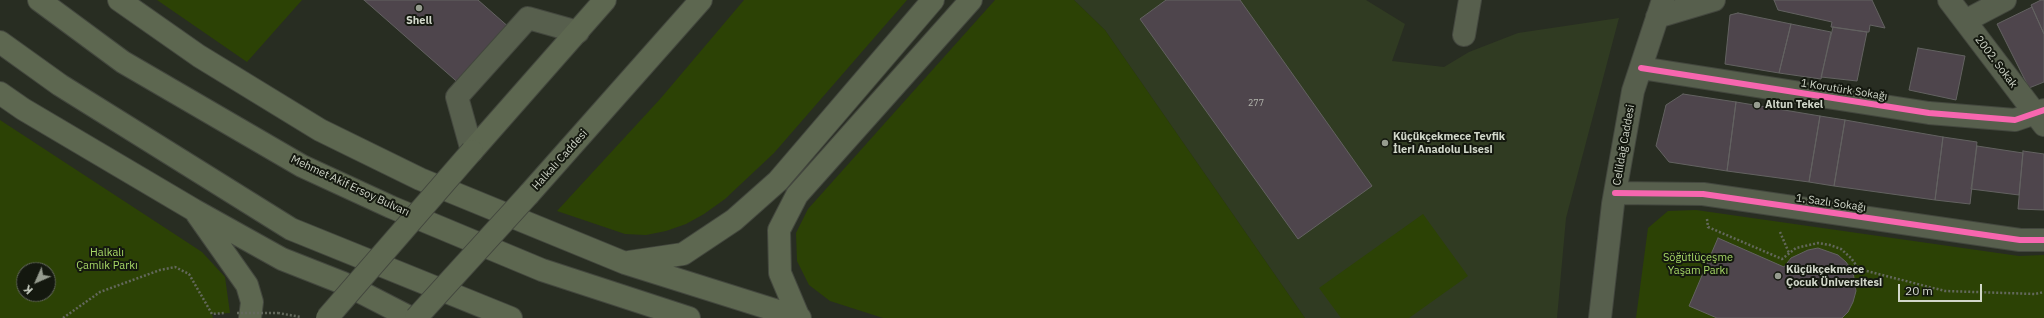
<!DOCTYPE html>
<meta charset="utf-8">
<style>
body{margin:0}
#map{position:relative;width:2044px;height:318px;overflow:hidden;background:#282d22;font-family:"IBM Plex Sans",sans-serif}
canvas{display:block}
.north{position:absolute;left:16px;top:262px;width:40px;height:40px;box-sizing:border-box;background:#14180f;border:1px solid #60645a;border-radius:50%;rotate:225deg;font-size:11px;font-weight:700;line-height:16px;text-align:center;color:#d1d7ca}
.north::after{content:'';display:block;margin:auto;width:14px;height:18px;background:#969c8f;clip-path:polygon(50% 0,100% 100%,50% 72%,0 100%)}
.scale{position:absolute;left:1898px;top:284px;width:84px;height:18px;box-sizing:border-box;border:2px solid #d1d7ca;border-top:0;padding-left:5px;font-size:12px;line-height:14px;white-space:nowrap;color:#d1d7ca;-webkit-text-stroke:3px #14180f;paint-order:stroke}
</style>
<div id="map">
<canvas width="2044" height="318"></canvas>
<div class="north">K</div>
<div class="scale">20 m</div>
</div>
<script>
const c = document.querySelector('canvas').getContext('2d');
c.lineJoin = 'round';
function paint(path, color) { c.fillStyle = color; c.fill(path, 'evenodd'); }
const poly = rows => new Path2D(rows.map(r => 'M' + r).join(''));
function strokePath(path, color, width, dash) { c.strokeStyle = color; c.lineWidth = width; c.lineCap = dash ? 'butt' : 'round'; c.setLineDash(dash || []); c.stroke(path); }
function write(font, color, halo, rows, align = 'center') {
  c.font = font + ' "IBM Plex Sans",sans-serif'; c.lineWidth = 4; c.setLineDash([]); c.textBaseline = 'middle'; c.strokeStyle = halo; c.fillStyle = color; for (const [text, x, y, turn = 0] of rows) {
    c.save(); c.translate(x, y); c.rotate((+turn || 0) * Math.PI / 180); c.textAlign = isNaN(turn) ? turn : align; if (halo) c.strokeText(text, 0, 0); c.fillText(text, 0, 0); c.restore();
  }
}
const built = poly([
 [1074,0,1366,0,1405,24,1392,61,1444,67,1469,52,1518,33,1619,18,1566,218,1557,318,1305,318,1105,30]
]);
const green = poly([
 [157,0,302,0,247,62],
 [744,0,907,0,774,153,725,199,704,214,686,224,666,231,646,235,625,234,557,211,661,98],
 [995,0,1074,0,1105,30,1305,318,883,318,830,301,809,285,797,261,796,233,808,209],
 [0,120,202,252,225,277,230,313,212,314,213,318,0,318],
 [24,270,48,270,48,294,24,294],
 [1696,210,2019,256,2044,255,2044,318,1636,318,1648,228,1668,211],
 [1423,214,1468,276,1409,318,1341,318,1319,288]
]);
const building = poly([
 [364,0,478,0,511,29,462,86,364,0],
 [1166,0,1240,0,1372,186,1298,239,1140,19,1166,0],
 [1774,0,1872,0,1885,28,1870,25,1869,32,1867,32,1831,27,1832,22,1778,10,1774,0],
 [2041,0,2044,0,2044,34,2031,5,2041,0],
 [2032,7,2044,34,2044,82,2029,88,1997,24,2032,7],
 [1738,13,1791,24,1779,73,1725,64,1730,15,1738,13],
 [1791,24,1831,32,1821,79,1779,73,1791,24],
 [1833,27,1867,32,1857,81,1821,77,1833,27],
 [1918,48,1965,56,1956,100,1909,90,1918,48],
 [1683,94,1736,102,1727,171,1669,162,1656,146,1666,105,1683,94],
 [1736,102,1820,116,1809,182,1727,171,1736,102],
 [1820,116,1845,120,1834,186,1809,182,1820,116],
 [1845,120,1943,137,1935,200,1834,186,1845,120],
 [1943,137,1977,142,1970,204,1935,200,1943,137],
 [1977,146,2023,153,2019,195,1971,189,1977,146],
 [2023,151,2044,154,2044,210,2018,209,2023,151],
 [1718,238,1784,267,1791,258,1808,250,1818,248,1838,255,1846,262,1853,272,1856,291,1853,302,1848,312,1842,318,1717,318,1689,306,1718,238]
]);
const path = poly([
 [1707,219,1708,227,1782,259,1796,248,1818,243,1830,245,1841,249,1851,258,1859,269,1945,291,2035,294,2044,292],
 [1780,232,1789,253],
 [278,313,301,317],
 [63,318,100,292,160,270,175,267,189,274,212,314,225,313]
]);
const minor = poly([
 [1949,0,2044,125],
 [1657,17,1714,0],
 [1965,21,2005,0],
 [1464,35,1470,0],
 [1641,68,1929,113,2015,120,2044,110],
 [472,151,457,97,528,18,578,32],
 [1615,193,1703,194,2020,240,2044,240],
 [1600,318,1613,204,1633,91,1663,0]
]);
const major = poly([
 [39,0,123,62,302,166,391,207,542,270,689,318],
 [119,0,199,56,320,130,420,179,625,263,800,318],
 [0,42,60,85,291,229,511,318],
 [0,93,23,109,194,210,282,259,343,283,411,318],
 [472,151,605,0],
 [529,194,701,0],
 [197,214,247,285,252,302,250,318],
 [629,262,683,254,734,220,778,181,933,0],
 [799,318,780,273,779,230,797,195,971,0]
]);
const pathBridge = poly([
 [237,313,278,313]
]);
const majorBridge = poly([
 [327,318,472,151],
 [416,318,529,194]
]);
const cycleway = poly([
 [1641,68,1929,113,2015,120,2044,110],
 [1615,193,1703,194,2020,240,2044,240]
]);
const markers = [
 [419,8,4,"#969c8f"],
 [1757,105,4,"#969c8f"],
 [1385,143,4,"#969c8f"],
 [1778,276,4,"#969c8f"]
];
const numberNames = [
 ["277",1256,103]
];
const poiNames = [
 ["Shell",419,21,"center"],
 ["Altun Tekel",1765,105],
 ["Küçükçekmece Tevfik",1393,137],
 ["İleri Anadolu Lisesi",1393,150],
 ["Küçükçekmece",1786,270],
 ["Çocuk Üniversitesi",1786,283]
];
const streetNames = [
 ["2002. Sokak",1996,62,53],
 ["1 Korutürk Sokağı",1844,90,9],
 ["Celildağ Caddesi",1624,145,-80],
 ["Halkalı Caddesi",560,160,-48],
 ["Mehmet Akif Ersoy Bulvarı",350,186,25],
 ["1. Sazlı Sokağı",1831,203,8]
];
const parkNames = [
 ["Halkalı",107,253],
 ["Çamlık Parkı",107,266],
 ["Söğütlüçeşme",1698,258],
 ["Yaşam Parkı",1698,271]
];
paint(built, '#303b22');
paint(green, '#2c4205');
paint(building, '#4e454c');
strokePath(building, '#636261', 1);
strokePath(minor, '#43473e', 24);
strokePath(major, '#43473e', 24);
strokePath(path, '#63685c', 2.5, [2, 2]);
strokePath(minor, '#575f4d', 22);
strokePath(major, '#5d6750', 22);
strokePath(majorBridge, '#43473e', 24, []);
strokePath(pathBridge, '#63685c', 2.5, [2, 2]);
strokePath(majorBridge, '#5d6750', 22);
strokePath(cycleway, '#f766af', 6);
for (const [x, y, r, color] of markers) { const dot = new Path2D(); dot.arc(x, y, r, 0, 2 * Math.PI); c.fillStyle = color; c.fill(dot); strokePath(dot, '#14180f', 1.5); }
write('9px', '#b0b2aa', null, numberNames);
write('bold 11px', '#d1d7ca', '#14180f', poiNames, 'left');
write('11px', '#d1d7ca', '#14180f', streetNames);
write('11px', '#a8d967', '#14180f', parkNames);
</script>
